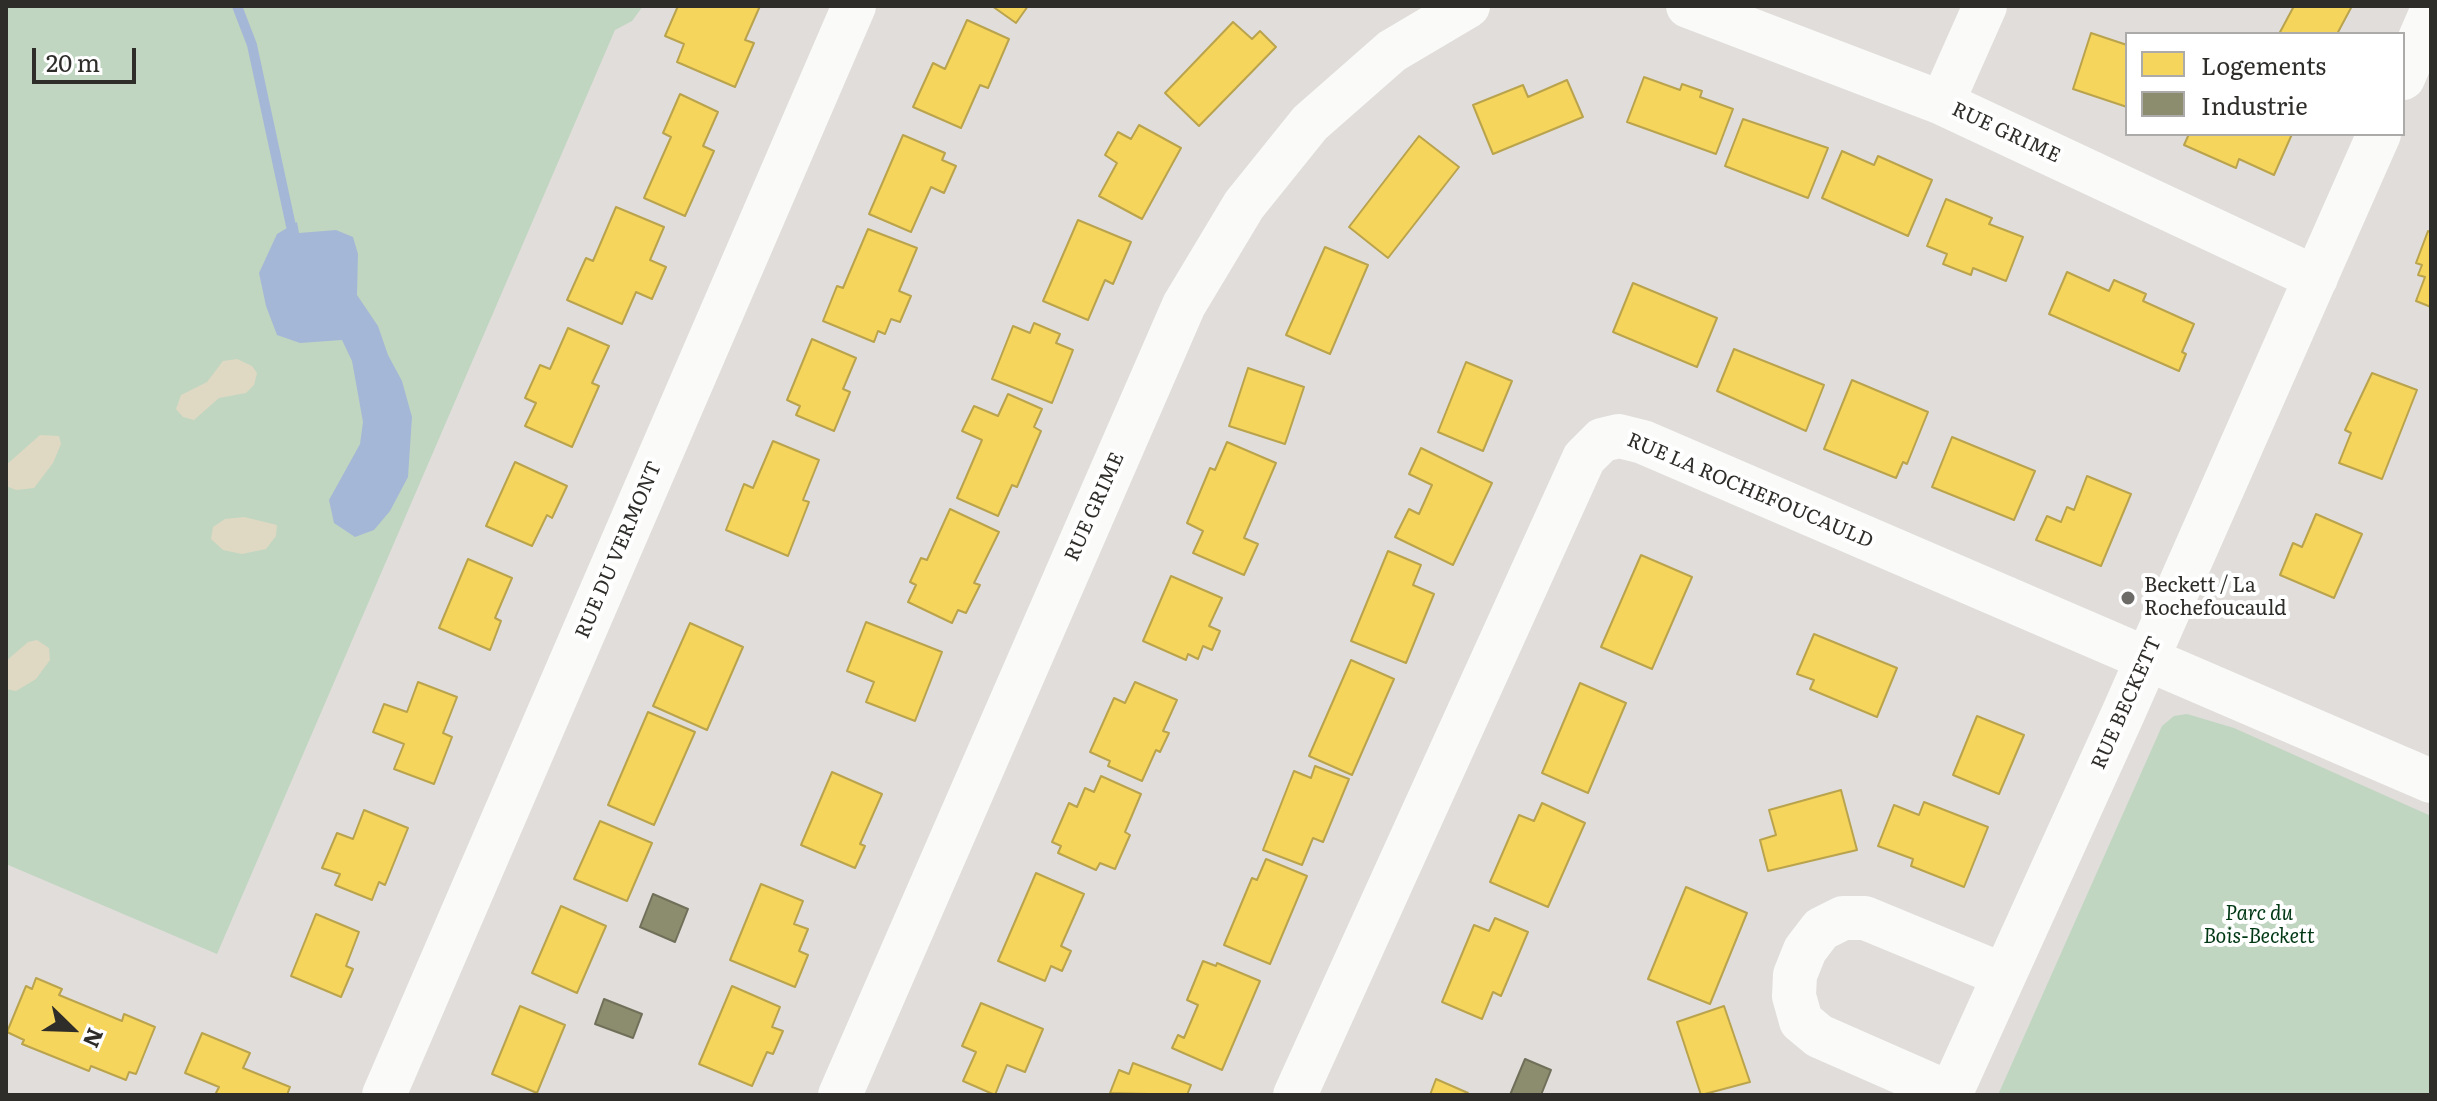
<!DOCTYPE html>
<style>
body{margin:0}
#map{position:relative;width:2437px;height:1101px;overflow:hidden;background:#e0ddda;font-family:Literata,serif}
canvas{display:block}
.frame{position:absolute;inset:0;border:8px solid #2f2d2a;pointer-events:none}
.legend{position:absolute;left:2125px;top:32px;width:280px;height:104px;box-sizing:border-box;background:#fff;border:2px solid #acabaa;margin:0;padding:10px 14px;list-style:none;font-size:24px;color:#2f2d2a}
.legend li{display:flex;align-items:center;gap:16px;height:40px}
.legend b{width:40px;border:2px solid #acabaa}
.north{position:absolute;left:32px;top:989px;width:80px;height:80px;-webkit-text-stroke:6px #fff;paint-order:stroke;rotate:113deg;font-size:22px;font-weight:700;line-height:32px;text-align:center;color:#2f2d2a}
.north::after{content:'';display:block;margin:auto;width:28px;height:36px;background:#2f2d2a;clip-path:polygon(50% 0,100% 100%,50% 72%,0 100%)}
.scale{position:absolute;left:32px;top:48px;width:104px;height:36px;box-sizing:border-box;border:4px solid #2f2d2a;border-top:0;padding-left:10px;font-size:24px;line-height:28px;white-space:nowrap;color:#2f2d2a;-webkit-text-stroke:6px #fff;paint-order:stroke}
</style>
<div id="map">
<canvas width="2437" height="1101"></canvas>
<div class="frame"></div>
<ul class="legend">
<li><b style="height:22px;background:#f6d55c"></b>Logements</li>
<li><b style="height:22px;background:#8c8c6e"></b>Industrie</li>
</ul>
<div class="north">N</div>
<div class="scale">20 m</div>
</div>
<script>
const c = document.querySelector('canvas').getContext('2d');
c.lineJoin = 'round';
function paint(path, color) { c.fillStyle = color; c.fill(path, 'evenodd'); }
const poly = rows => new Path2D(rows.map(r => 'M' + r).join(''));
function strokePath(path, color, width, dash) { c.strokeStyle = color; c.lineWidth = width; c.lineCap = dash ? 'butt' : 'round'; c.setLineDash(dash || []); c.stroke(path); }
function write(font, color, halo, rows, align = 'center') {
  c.font = font + ' Literata,serif'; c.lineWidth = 8; c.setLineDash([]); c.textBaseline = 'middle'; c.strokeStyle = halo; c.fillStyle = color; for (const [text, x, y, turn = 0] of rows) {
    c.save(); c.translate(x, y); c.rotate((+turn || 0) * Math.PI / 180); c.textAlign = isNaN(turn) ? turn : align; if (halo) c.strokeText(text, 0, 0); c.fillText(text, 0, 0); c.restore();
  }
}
const green = poly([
 [6,6,643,6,632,21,615,30,217,954,6,864],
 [2187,714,2234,728,2431,816,2431,1095,1998,1095,2162,726,2174,716]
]);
const sand = poly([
 [237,359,252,366,257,373,254,385,246,393,219,398,194,420,183,417,176,409,181,395,207,382,223,361],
 [40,435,59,436,61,444,53,463,34,488,16,490,6,486,6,465],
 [244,517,277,525,276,536,266,549,242,554,223,550,211,539,213,527,225,519],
 [37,640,49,648,50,660,36,679,16,691,6,689,6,661,28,642]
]);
const water = poly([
 [297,222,299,233,336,230,353,237,358,254,357,295,378,326,388,355,402,381,412,417,408,477,390,511,374,530,355,537,334,523,329,500,360,444,363,422,352,361,342,340,300,343,277,335,266,306,259,273,277,234]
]);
const homes = poly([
 [678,6,760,6,745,40,754,43,735,87,677,62,684,44,665,36,678,6],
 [992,6,1028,6,1016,23,992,6],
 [2294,6,2352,6,2337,34,2279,34,2294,6],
 [967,20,1009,39,988,88,980,85,961,128,913,107,933,63,945,69,967,20],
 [1233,22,1252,39,1260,31,1276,47,1199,126,1165,93,1233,22],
 [2091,33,2127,45,2127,107,2073,89,2091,33],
 [1644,77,1680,90,1682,84,1702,91,1700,97,1733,109,1716,154,1627,122,1644,77],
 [1567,80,1583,117,1493,154,1473,105,1523,85,1528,97,1567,80],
 [680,94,718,112,703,146,714,151,685,216,644,198,671,137,663,133,680,94],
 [1743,119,1828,148,1808,198,1725,166,1743,119],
 [1139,125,1181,148,1142,219,1099,196,1117,163,1105,155,1118,132,1131,139,1139,125],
 [2189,134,2292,134,2274,175,2239,159,2236,168,2184,145,2189,134],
 [903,135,945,153,942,160,956,166,944,193,931,187,911,232,869,214,903,135],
 [1419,136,1459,167,1388,258,1349,227,1419,136],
 [1842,151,1874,165,1878,156,1932,180,1908,236,1822,198,1842,151],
 [1946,199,1992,218,1989,224,2023,237,2006,281,1973,268,1971,275,1943,264,1947,254,1927,246,1946,199],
 [616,207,664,227,650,260,666,267,652,299,636,292,622,324,567,300,586,258,593,261,616,207],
 [1078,220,1131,242,1113,284,1105,280,1088,320,1043,301,1078,220],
 [868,229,917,248,899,291,911,296,900,322,891,319,885,334,878,331,874,342,823,321,837,286,843,288,868,229],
 [2428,231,2431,233,2431,307,2416,301,2425,277,2418,275,2422,265,2416,263,2428,231],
 [1325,247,1368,265,1330,354,1286,335,1325,247],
 [2067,272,2109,291,2114,280,2146,294,2143,301,2194,324,2182,352,2186,354,2179,371,2049,314,2067,272],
 [1633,283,1717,318,1697,367,1613,332,1633,283],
 [1034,323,1060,334,1056,343,1073,350,1052,403,992,379,1013,326,1030,333,1034,323],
 [568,328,609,346,592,383,599,386,572,447,525,426,536,403,525,398,540,365,550,369,568,328],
 [812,339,856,358,843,389,850,392,834,431,796,415,800,406,787,400,812,339],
 [1734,349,1824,385,1806,431,1717,391,1734,349],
 [1466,362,1512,381,1483,451,1438,432,1466,362],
 [1248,368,1304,387,1285,444,1229,426,1248,368],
 [2372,373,2417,390,2382,479,2339,463,2351,433,2345,430,2372,373],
 [1852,380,1928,412,1907,464,1903,462,1896,478,1824,449,1852,380],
 [1008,394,1042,409,1034,427,1041,431,1017,487,1012,485,998,516,957,498,982,440,962,431,974,406,998,416,1008,394],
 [1952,437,2035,471,2014,520,1932,487,1952,437],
 [773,441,819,460,803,500,809,502,788,556,726,530,744,484,753,488,773,441],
 [1227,442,1276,463,1244,538,1258,544,1244,575,1193,553,1203,531,1187,523,1210,468,1215,470,1227,442],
 [1421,448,1492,483,1453,565,1395,537,1409,509,1419,514,1432,485,1409,474,1421,448],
 [515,462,567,486,552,518,547,515,532,546,486,526,515,462],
 [2087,476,2131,494,2101,566,2036,540,2047,516,2061,522,2067,507,2074,510,2087,476],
 [950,509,999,532,974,583,980,585,966,613,958,610,952,623,908,602,916,585,910,582,921,558,927,560,950,509],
 [2316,514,2362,534,2334,598,2280,575,2293,543,2302,547,2316,514],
 [1388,551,1421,565,1413,585,1434,594,1406,663,1351,641,1388,551],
 [1641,555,1692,577,1652,669,1601,647,1641,555],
 [468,559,512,578,495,618,501,621,490,650,439,628,468,559],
 [1171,576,1222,598,1209,626,1220,631,1212,650,1203,646,1198,659,1188,654,1186,660,1143,641,1171,576],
 [866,622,942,652,915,721,866,702,874,682,847,671,866,622],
 [690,623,743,647,707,730,653,706,690,623],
 [1814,634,1897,668,1877,717,1810,689,1814,680,1797,674,1814,634],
 [1351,660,1394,679,1352,775,1309,756,1351,660],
 [418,682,457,697,443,733,452,737,434,784,394,769,404,744,373,732,384,704,407,712,418,682],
 [1135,682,1177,700,1163,731,1169,733,1160,752,1156,750,1142,781,1108,766,1110,761,1090,752,1114,698,1125,703,1135,682],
 [1580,683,1626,703,1588,793,1542,773,1580,683],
 [648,712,695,732,654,825,608,805,648,712],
 [1977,716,2024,735,1999,794,1953,775,1977,716],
 [1315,766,1349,779,1323,842,1313,838,1302,865,1263,850,1294,771,1311,778,1315,766],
 [832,772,882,794,860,844,865,846,855,868,801,845,832,772],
 [1101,776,1141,794,1125,832,1130,835,1115,869,1100,863,1096,870,1058,853,1061,846,1052,842,1069,803,1077,807,1085,788,1094,792,1101,776],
 [1841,790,1857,850,1768,871,1760,840,1776,835,1769,810,1841,790],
 [1924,802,1988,827,1964,887,1911,866,1913,859,1878,846,1894,805,1919,815,1924,802],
 [1542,803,1585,823,1548,907,1490,882,1519,815,1534,821,1542,803],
 [364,810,408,828,385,885,379,882,372,900,335,885,340,874,322,868,337,833,353,839,364,810],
 [600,821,652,843,627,901,574,879,600,821],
 [1266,859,1307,876,1270,964,1224,945,1252,878,1257,880,1266,859],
 [1036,873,1084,894,1061,946,1071,951,1062,971,1051,966,1045,981,998,961,1036,873],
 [761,884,803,901,794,924,808,929,799,951,808,955,795,987,730,960,761,884],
 [1686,887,1747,913,1710,1004,1648,979,1686,887],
 [561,906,606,926,577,993,532,973,561,906],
 [316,914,359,932,346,966,353,969,341,997,291,976,316,914],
 [1495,918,1528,932,1501,996,1493,992,1482,1019,1442,1002,1474,925,1489,931,1495,918],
 [1203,961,1216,966,1217,963,1260,981,1222,1070,1172,1048,1178,1035,1184,1038,1198,1005,1187,1000,1203,961],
 [36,978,62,989,59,995,122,1021,124,1014,155,1027,136,1074,129,1072,126,1080,91,1066,89,1071,22,1044,24,1040,7,1032,26,986,32,989,36,978],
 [732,986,780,1007,772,1027,783,1031,773,1054,767,1052,752,1086,699,1064,732,986],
 [981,1003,1043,1029,1025,1072,1007,1065,995,1095,963,1081,976,1052,962,1046,981,1003],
 [520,1006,565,1025,537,1093,492,1074,520,1006],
 [1724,1006,1750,1082,1701,1095,1677,1022,1724,1006],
 [202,1033,250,1053,243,1068,290,1087,287,1095,215,1095,219,1087,185,1073,202,1033],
 [1133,1063,1191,1085,1187,1095,1110,1093,1119,1070,1129,1074,1133,1063],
 [1436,1079,1468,1093,1467,1095,1430,1095,1436,1079]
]);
const industry = poly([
 [653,894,688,909,675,942,640,927,653,894],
 [604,999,642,1014,633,1038,595,1024,604,999],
 [1525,1059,1551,1070,1541,1095,1510,1095,1525,1059]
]);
const stream = poly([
 [237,6,252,45,291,226]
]);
const minor = poly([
 [1688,6,1942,103,2316,278],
 [2403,78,2431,13],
 [1942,103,1985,6],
 [1951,1094,1819,1036,1801,1021,1794,996,1795,975,1805,950,1821,929,1843,918,1865,918,2003,975],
 [384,1095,854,6],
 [840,1095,1184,305,1244,205,1310,123,1392,51,1468,6],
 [1295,1095,1584,458,1602,440,1619,436,1643,442,2431,781],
 [1950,1095,2122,716,2379,134]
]);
const markers = [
 [2128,598,8,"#6d6b68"]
];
const streetNames = [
 ["RUE GRIME",2006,133,25],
 ["RUE LA ROCHEFOUCAULD",1750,491,23],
 ["RUE GRIME",1095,507,-66],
 ["RUE DU VERMONT",619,550,-67],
 ["RUE BECKETT",2127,703,-66]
];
const poiNames = [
 ["Beckett / La",2144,586],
 ["Rochefoucauld",2144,609]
];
const parkNames = [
 ["Parc du",2259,914],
 ["Bois-Beckett",2259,937]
];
paint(green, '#c0d6c1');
paint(sand, '#dfd9c3');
paint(water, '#a5b7d6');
paint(homes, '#f6d55c');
strokePath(homes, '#baa34d', 2);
paint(industry, '#8c8c6e');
strokePath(industry, '#70705a', 2);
strokePath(stream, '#a5b7d6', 10);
strokePath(minor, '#fafaf9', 44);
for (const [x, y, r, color] of markers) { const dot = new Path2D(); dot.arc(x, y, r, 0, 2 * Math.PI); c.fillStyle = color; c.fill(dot); strokePath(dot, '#fff', 3); }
write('20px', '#2f2d2a', '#fff', streetNames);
write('20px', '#2f2d2a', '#fff', poiNames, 'left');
write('italic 20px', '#003814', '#fff', parkNames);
</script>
